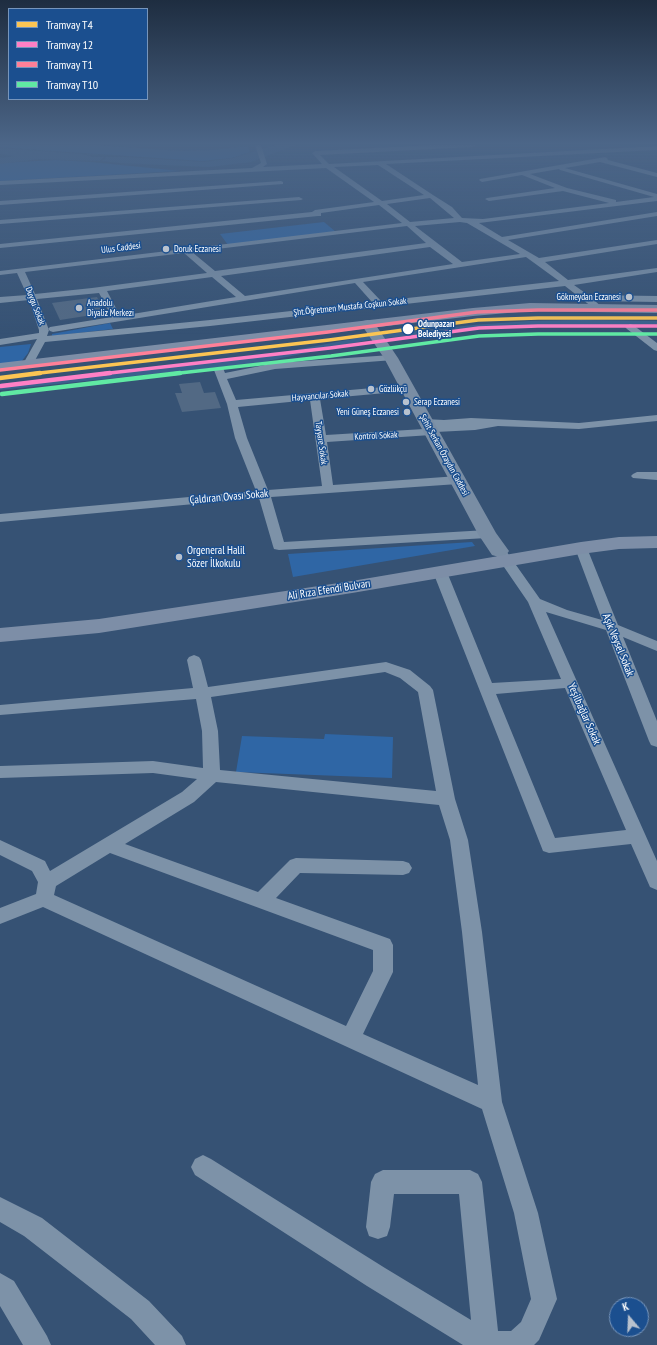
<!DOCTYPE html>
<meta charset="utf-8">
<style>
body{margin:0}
#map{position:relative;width:657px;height:1345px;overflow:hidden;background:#365274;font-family:"PT Sans Narrow",sans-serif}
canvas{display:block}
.legend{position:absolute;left:8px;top:8px;width:140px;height:92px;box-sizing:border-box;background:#1b4f8f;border:1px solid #7695bc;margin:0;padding:5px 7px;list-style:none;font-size:12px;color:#fff}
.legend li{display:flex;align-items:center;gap:8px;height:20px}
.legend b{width:20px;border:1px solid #7695bc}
.north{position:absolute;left:609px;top:1297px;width:40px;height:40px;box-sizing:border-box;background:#1b4f8f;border:1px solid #7695bc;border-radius:50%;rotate:341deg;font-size:11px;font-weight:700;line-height:16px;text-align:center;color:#fff}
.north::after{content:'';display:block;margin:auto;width:14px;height:18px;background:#b9c2ce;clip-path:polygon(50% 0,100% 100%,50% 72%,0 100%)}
</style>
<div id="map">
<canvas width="657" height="1345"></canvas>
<ul class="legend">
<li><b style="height:5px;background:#fcc553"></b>Tramvay T4</li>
<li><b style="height:5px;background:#ff80c5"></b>Tramvay 12</li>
<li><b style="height:5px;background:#ff8098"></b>Tramvay T1</li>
<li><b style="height:5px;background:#60e9a3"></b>Tramvay T10</li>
</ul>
<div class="north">K</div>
</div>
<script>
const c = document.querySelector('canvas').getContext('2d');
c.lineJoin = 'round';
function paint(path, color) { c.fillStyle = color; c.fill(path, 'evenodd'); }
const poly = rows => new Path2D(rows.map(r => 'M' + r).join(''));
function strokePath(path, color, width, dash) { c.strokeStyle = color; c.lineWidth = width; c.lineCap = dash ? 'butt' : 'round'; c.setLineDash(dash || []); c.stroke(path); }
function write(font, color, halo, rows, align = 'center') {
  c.font = font + ' "PT Sans Narrow",sans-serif'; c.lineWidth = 3; c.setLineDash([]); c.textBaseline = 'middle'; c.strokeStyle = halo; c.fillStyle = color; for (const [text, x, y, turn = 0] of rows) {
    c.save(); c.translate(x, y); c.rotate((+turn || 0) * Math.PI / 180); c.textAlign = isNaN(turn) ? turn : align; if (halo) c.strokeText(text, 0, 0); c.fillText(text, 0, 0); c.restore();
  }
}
const green = poly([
 [0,145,97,145,181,151,211,150,248,146,250,152,232,158,202,161,23,149,0,147],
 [56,160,91,162,180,171,0,181,0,163],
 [324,222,336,232,228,245,220,234],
 [110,323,113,329,52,336,52,334],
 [31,344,28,353,21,362,0,364,0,347],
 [472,542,475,546,293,577,288,554],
 [325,734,393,737,392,778,236,772,242,736,324,739]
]);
const water = poly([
 [275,145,297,145,251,162,209,167,119,163,102,161,106,158,104,157,100,161,33,159,0,161,0,159,14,156,0,154,0,148,82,154,91,156,90,157,126,157,204,162,233,158]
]);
const canal = poly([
 [580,320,657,321,657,325,528,325,473,329,368,340,258,363,0,390,0,384,258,357,368,336,473,325,528,321,580,320]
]);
const river = poly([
 [44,153,47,154,49,156,47,158,0,164,0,158,44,153]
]);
const building = poly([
 [97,297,105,313,60,320,52,303],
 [200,382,204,393,215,392,221,408,182,412,175,393,182,393,179,384]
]);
const street = poly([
 [255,145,261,145,267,164,263,167,322,164,312,153,315,151,431,145,476,145,473,147,320,155,329,164,657,146,657,150,386,164,433,195,452,207,462,218,483,219,609,203,563,191,489,201,485,199,487,198,555,188,522,175,482,182,479,180,480,179,605,157,607,158,608,160,657,173,657,177,600,162,565,168,657,194,657,201,479,223,502,237,657,212,657,216,508,240,539,258,657,240,657,244,545,262,568,280,657,268,657,272,574,285,588,295,657,296,657,302,595,301,603,308,599,311,596,310,565,286,210,326,45,342,33,364,28,367,23,364,37,339,0,345,0,339,39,333,39,330,29,300,0,303,0,297,27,295,17,273,0,275,0,271,402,223,379,205,321,213,321,216,318,216,0,248,0,244,312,212,315,210,374,202,326,168,0,185,0,181,252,168,261,163,255,145],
 [378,165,424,195,382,201,334,167,378,165],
 [559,169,560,170,654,197,616,202,616,200,567,188,530,174,559,169],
 [430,198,454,218,410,222,387,204,430,198],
 [460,222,467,223,520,254,462,262,415,226,460,222],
 [407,226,426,243,215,271,192,252,407,226],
 [430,247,453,264,245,296,221,276,430,247],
 [184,253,207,273,92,288,35,294,25,272,184,253],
 [526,257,559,281,381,301,363,282,526,257],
 [212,277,236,297,120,316,107,291,212,277],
 [355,283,372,302,210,320,47,336,49,330,37,299,99,293,112,317,50,327,48,329,50,331,53,332,355,283],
 [281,181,283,182,283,184,0,205,0,201,281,181],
 [299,197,303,199,301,200,0,224,0,220,299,197],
 [630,324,633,325,657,343,657,351,654,350,627,329,625,327,630,324],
 [391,355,394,356,396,358,394,360,275,369,227,379,236,400,407,385,412,388,407,391,320,399,326,435,424,429,425,427,432,426,421,424,420,422,421,420,425,419,444,420,471,418,579,423,657,415,657,421,579,429,498,426,475,430,436,432,435,434,431,435,327,442,333,485,458,476,462,478,464,480,462,482,458,484,271,497,284,542,487,530,491,531,493,534,491,537,487,538,279,550,274,549,273,546,259,498,0,522,0,514,256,491,235,438,227,404,214,370,215,368,223,368,225,373,275,363,391,355],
 [310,400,322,486,268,490,247,438,238,407,310,400],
 [637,472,657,472,657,480,633,478,631,476,633,474,637,472],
 [581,544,586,545,587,548,618,625,657,641,657,651,623,637,657,721,657,747,651,745,649,741,606,630,546,612,657,861,657,890,650,887,631,844,549,853,543,851,433,572,435,569,440,568,445,569,447,572,492,683,561,679,528,602,493,551,494,548,504,548,540,599,567,610,602,620,575,548,576,545,581,544],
 [565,688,626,830,555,838,496,694,565,688],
 [194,655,199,657,201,660,208,687,386,662,410,670,430,686,433,690,455,799,468,840,482,932,502,1102,538,1213,557,1299,539,1340,534,1345,463,1345,367,1286,195,1175,191,1167,195,1159,203,1155,211,1159,385,1268,471,1320,459,1194,394,1194,390,1227,387,1236,378,1239,369,1236,366,1227,371,1182,375,1174,383,1170,470,1170,478,1174,482,1182,498,1331,511,1331,521,1322,531,1299,514,1213,482,1109,43,907,0,924,0,908,36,894,38,882,32,871,0,855,0,840,45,861,50,871,182,792,197,779,153,773,0,778,0,766,153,761,203,768,202,731,196,699,0,715,0,705,193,688,187,660,189,657,194,655],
 [385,672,400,678,418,692,436,791,220,770,218,731,211,697,385,672],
 [216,782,439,805,450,840,462,932,478,1085,363,1034,393,972,393,945,390,939,276,898,300,873,403,875,409,873,412,868,409,863,403,861,296,858,290,860,258,892,125,844,194,802,216,782],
 [110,853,373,950,373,971,346,1026,54,895,56,886,110,853],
 [0,1197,42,1218,149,1301,182,1336,186,1345,155,1345,131,1319,24,1236,0,1222,0,1197],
 [0,1273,14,1281,47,1336,51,1345,23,1345,0,1306,0,1273]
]);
const secondary = poly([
 [368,320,373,321,398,358,496,533,509,551,506,555,499,557,492,555,478,534,384,358,361,324,363,321,368,320]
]);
const primary = poly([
 [530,303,657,305,657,313,530,311,473,316,0,371,0,363,473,308,530,303],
 [657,536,657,548,619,549,581,554,352,593,99,633,0,642,0,628,99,619,352,581,581,542,619,537,657,536]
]);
const tram1Far1 = poly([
 [31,374,329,340,478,320,538,318,657,318]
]);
const tram1 = poly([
 [0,378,40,373]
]);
const tram2Far1 = poly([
 [101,374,330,348,479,328,538,326,657,326]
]);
const tram2 = poly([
 [1,386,110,373]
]);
const tram3 = poly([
 [0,370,328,332,477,312,538,310,657,310]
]);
const tram4Far1 = poly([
 [171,374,331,356,479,336,538,334,657,334]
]);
const tram4 = poly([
 [2,394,180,373]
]);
const markers = [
 [166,249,4,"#b9c2ce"],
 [629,297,4,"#b9c2ce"],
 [79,308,4,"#b9c2ce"],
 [408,329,6,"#fff"],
 [371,389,4,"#b9c2ce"],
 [406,402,4,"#b9c2ce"],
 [407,412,4,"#b9c2ce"],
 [179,557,4,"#b9c2ce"]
];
const farStreetnames = [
 ["Ulus Caddesi",121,248,-7],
 ["Duygu Sokak",35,306,69],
 ["Şht.Öğretmen Mustafa Coşkun Sokak",350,307,-6],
 ["Hayvancılar Sokak",320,396,-5],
 ["Kontrol Sokak",376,436,-3],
 ["Tayyare Sokak",321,443,82],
 ["Şehit Serkan Özaydın Caddesi",444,455,61]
];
const farPoinames = [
 ["Doruk Eczanesi",174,249],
 ["Gökmeydan Eczanesi",621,297,"right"],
 ["Anadolu",87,303],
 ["Diyaliz Merkezi",87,313],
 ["Gözlükçü",379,389],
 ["Serap Eczanesi",414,402],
 ["Yeni Güneş Eczanesi",399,412,"right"]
];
const farStopnames = [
 ["Odunpazarı",418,324],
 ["Belediyesi",418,334]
];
const streetNames = [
 ["Çaldıran Ovası Sokak",229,497,-5],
 ["Ali Rıza Efendi Bulvarı",329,590,-9],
 ["Aşık Veysel Sokak",618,645,68],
 ["Yeşilbağlar Sokak",584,714,66]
];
const poiNames = [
 ["Orgeneral Halil",187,551],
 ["Sözer İlkokulu",187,564]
];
paint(green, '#2f66a5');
paint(water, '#3b618d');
paint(canal, '#3b618d');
paint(river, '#3b618d');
paint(building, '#526984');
paint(street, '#7d92a8');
paint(secondary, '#798da4');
paint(primary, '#7d8ea7');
strokePath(tram1Far1, '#fcc553', 3.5);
strokePath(tram1, '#fcc553', 4.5);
strokePath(tram2Far1, '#ff80c5', 3.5);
strokePath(tram2, '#ff80c5', 4.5);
strokePath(tram3, '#ff8098', 3.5);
strokePath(tram4Far1, '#60e9a3', 3.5);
strokePath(tram4, '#60e9a3', 4.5);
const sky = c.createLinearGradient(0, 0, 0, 334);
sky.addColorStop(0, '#1e2d40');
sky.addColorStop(0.43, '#4c6688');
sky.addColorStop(1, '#4c668800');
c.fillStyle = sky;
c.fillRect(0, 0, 657, 334);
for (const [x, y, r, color] of markers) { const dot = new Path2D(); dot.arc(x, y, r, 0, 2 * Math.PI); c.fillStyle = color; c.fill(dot); strokePath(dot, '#1b4f8f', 1.5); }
write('9px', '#fff', '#1b4f8f', farStreetnames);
write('9px', '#fff', '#1b4f8f', farPoinames, 'left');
write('bold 9px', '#fff', '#1b4f8f', farStopnames, 'left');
write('11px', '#fff', '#1b4f8f', streetNames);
write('11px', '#fff', '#1b4f8f', poiNames, 'left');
</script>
